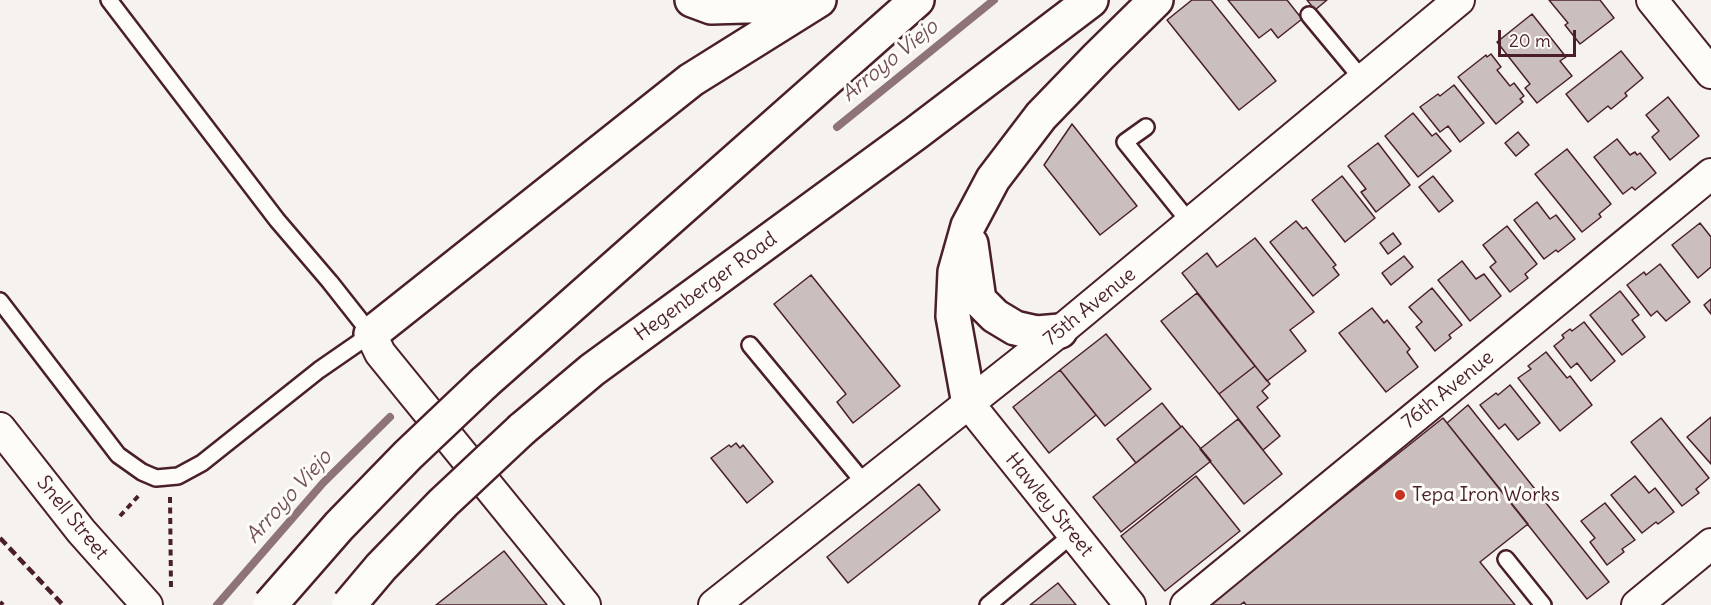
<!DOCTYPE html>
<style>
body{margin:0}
#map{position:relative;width:1711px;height:605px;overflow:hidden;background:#f6f3ef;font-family:Delius,sans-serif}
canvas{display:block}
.scale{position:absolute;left:1498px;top:30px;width:78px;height:27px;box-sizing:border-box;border:3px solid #4a1f2b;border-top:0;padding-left:8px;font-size:18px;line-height:21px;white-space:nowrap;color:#4a1f2b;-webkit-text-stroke:4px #fdfcf7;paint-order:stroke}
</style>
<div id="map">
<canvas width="1711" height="605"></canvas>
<div class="scale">20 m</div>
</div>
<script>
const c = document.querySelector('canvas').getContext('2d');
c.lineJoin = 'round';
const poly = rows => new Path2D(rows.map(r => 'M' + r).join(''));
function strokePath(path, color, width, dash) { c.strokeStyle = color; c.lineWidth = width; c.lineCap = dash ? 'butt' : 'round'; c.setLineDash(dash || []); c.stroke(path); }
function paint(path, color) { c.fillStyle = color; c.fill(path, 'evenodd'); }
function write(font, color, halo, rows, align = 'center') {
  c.font = font + ' Delius,sans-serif'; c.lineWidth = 6; c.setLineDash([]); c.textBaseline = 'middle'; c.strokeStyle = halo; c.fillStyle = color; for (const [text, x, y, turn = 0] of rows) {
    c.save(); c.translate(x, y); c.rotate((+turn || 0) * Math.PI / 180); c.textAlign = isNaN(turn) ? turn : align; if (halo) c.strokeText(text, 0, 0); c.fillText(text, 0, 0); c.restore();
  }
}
const stream = poly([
 [837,127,994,0],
 [217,605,323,483,390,417]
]);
const building = poly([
 [1192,0,1211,0,1276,81,1239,110,1167,20,1192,0],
 [1228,0,1287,0,1302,19,1278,38,1271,29,1259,38,1228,0],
 [1307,0,1327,0,1315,10,1307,0],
 [1549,0,1600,0,1614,18,1580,44,1565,25,1568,23,1549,0],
 [1532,14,1566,57,1560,61,1572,76,1537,103,1525,88,1530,84,1497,42,1532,14],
 [1621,51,1643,78,1625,93,1627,96,1611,109,1608,106,1588,122,1566,94,1621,51],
 [1491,54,1501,67,1497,70,1510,86,1514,83,1524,96,1520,99,1523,102,1496,124,1458,77,1486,55,1487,57,1491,54],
 [1454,85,1484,123,1460,142,1448,126,1440,132,1420,107,1438,94,1440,96,1454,85],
 [1668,97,1699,136,1670,160,1652,137,1659,131,1646,115,1668,97],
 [1413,113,1432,136,1436,133,1451,151,1418,177,1385,136,1413,113],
 [1072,124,1137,206,1100,235,1044,165,1072,124],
 [1518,132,1529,145,1516,156,1505,143,1518,132],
 [1617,139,1630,155,1635,152,1637,155,1640,153,1656,173,1635,190,1632,187,1623,194,1594,157,1617,139],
 [1378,143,1410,185,1376,212,1361,192,1366,189,1348,166,1378,143],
 [1567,149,1611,204,1599,214,1601,217,1582,232,1535,174,1567,149],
 [1342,176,1375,218,1345,242,1312,200,1342,176],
 [1433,176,1453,201,1439,212,1419,187,1433,176],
 [1537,202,1550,219,1556,215,1575,239,1558,252,1556,250,1544,259,1514,220,1537,202],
 [1296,221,1303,229,1306,227,1336,265,1333,267,1339,275,1313,296,1270,242,1296,221],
 [1700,223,1711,237,1711,267,1698,278,1672,245,1700,223],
 [1507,226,1537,264,1525,274,1528,278,1510,292,1490,267,1496,262,1483,245,1507,226],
 [1393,233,1401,244,1388,254,1380,243,1393,233],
 [1255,238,1314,312,1290,330,1306,351,1267,381,1182,273,1207,253,1217,267,1255,238],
 [1404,256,1413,267,1391,285,1382,273,1404,256],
 [1462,261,1476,279,1484,274,1501,296,1470,321,1438,280,1462,261],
 [1660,264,1690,302,1666,321,1657,311,1651,316,1627,285,1644,272,1646,275,1660,264],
 [811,275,900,386,853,423,837,402,846,394,774,304,811,275],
 [1432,288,1462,325,1449,335,1451,338,1435,351,1416,327,1422,322,1409,307,1432,288],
 [1620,291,1639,315,1632,320,1645,337,1622,355,1590,315,1620,291],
 [1197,293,1255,366,1219,394,1161,321,1197,293],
 [1711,299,1711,314,1704,305,1711,299],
 [1372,308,1384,323,1387,320,1410,349,1407,352,1418,367,1386,392,1339,333,1372,308],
 [1584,322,1615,361,1591,381,1577,363,1571,368,1554,346,1564,338,1562,335,1570,329,1572,331,1584,322],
 [1106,334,1151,389,1105,426,1060,370,1106,334],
 [1546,352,1567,378,1570,376,1592,405,1560,431,1518,378,1531,369,1528,366,1546,352],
 [1255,366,1270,384,1262,391,1268,398,1257,407,1280,436,1263,450,1219,394,1255,366],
 [1060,370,1096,415,1049,453,1013,407,1060,370],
 [1510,385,1540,423,1518,440,1505,424,1499,429,1480,405,1496,393,1498,395,1510,385],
 [1162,403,1181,427,1136,463,1117,439,1162,403],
 [1468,405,1609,582,1587,599,1447,423,1468,405],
 [1711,417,1711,464,1687,437,1711,417],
 [1443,418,1528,524,1480,562,1515,605,1246,605,1244,602,1240,605,1208,605,1443,418],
 [1661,418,1709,478,1696,489,1699,493,1682,506,1631,442,1661,418],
 [1238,419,1282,474,1244,504,1200,449,1238,419],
 [1182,426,1211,461,1121,532,1093,497,1182,426],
 [736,443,740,448,743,445,773,482,747,503,711,458,729,445,731,447,736,443],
 [1196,476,1240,531,1165,591,1121,536,1196,476],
 [1635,476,1649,493,1655,488,1674,512,1658,524,1656,522,1642,533,1611,495,1635,476],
 [919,484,940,510,848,583,827,557,919,484],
 [1605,503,1635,540,1622,549,1624,552,1607,565,1590,542,1595,538,1581,521,1605,503],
 [504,551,547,605,436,605,504,551],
 [1058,583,1076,605,1030,605,1058,583]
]);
const path = poly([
 [170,497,171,588],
 [120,516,141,493]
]);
const service = poly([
 [1309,15,1363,80],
 [1146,127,1125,142,1191,224],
 [0,301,118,455,142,472,156,478,178,476,202,463,319,370,371,334,330,282,277,220,109,0],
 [750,345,866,485],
 [1506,559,1543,605],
 [988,605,1073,534]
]);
const minor = poly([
 [1652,0,1711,73],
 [371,334,380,353,585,605],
 [969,404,1130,605],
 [0,428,81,531,147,605],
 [714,605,1060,331,1459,0],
 [1186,605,1711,174],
 [1637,605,1711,544]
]);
const primary = poly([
 [692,0,711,7,812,4],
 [971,244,979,300,995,316,1015,328,1037,333,1060,331],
 [371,334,691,80,819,0],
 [484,383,917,0],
 [969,404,953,316,955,272,968,226,993,179,1041,116,1098,57,1156,0],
 [522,429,592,370,916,133,1091,0]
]);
const rail = poly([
 [0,538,63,605],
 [0,602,3,605]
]);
const primaryBridge = poly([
 [270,605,339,526,408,455,484,383],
 [349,605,381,567,443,503,522,429]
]);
const markers = [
 [1400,495,6,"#c8321e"]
];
const streetNames = [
 ["Hegenberger Road",706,287,-36],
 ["75th Avenue",1090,307,-39],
 ["76th Avenue",1448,390,-39],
 ["Hawley Street",1049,505,51],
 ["Snell Street",72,518,51]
];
const poiNames = [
 ["Tepa Iron Works",1412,495]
];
const waterNames = [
 ["Arroyo Viejo",890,61,-39],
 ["Arroyo Viejo",289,497,-48]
];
strokePath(stream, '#8e7378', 8);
paint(building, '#cbbfbe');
strokePath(building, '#4a1f2b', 1.5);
strokePath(service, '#4a1f2b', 20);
strokePath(minor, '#4a1f2b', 34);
strokePath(primary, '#4a1f2b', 38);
strokePath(path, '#4a1f2b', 4, [6, 4.5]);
strokePath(service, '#fdfcf7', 15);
strokePath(minor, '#fdfcf7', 30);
strokePath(primary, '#fdfcf7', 33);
strokePath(rail, '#4a1f2b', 4.5, [9, 4.5]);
strokePath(primaryBridge, '#4a1f2b', 38, []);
strokePath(primaryBridge, '#fdfcf7', 33);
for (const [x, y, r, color] of markers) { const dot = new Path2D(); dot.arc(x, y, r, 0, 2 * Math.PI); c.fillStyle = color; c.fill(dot); strokePath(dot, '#fdfcf7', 2); }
write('20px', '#4a1f2b', '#fdfcf7', streetNames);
write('20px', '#4a1f2b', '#fdfcf7', poiNames, 'left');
write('italic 21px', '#725058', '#fdfcf7', waterNames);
</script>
